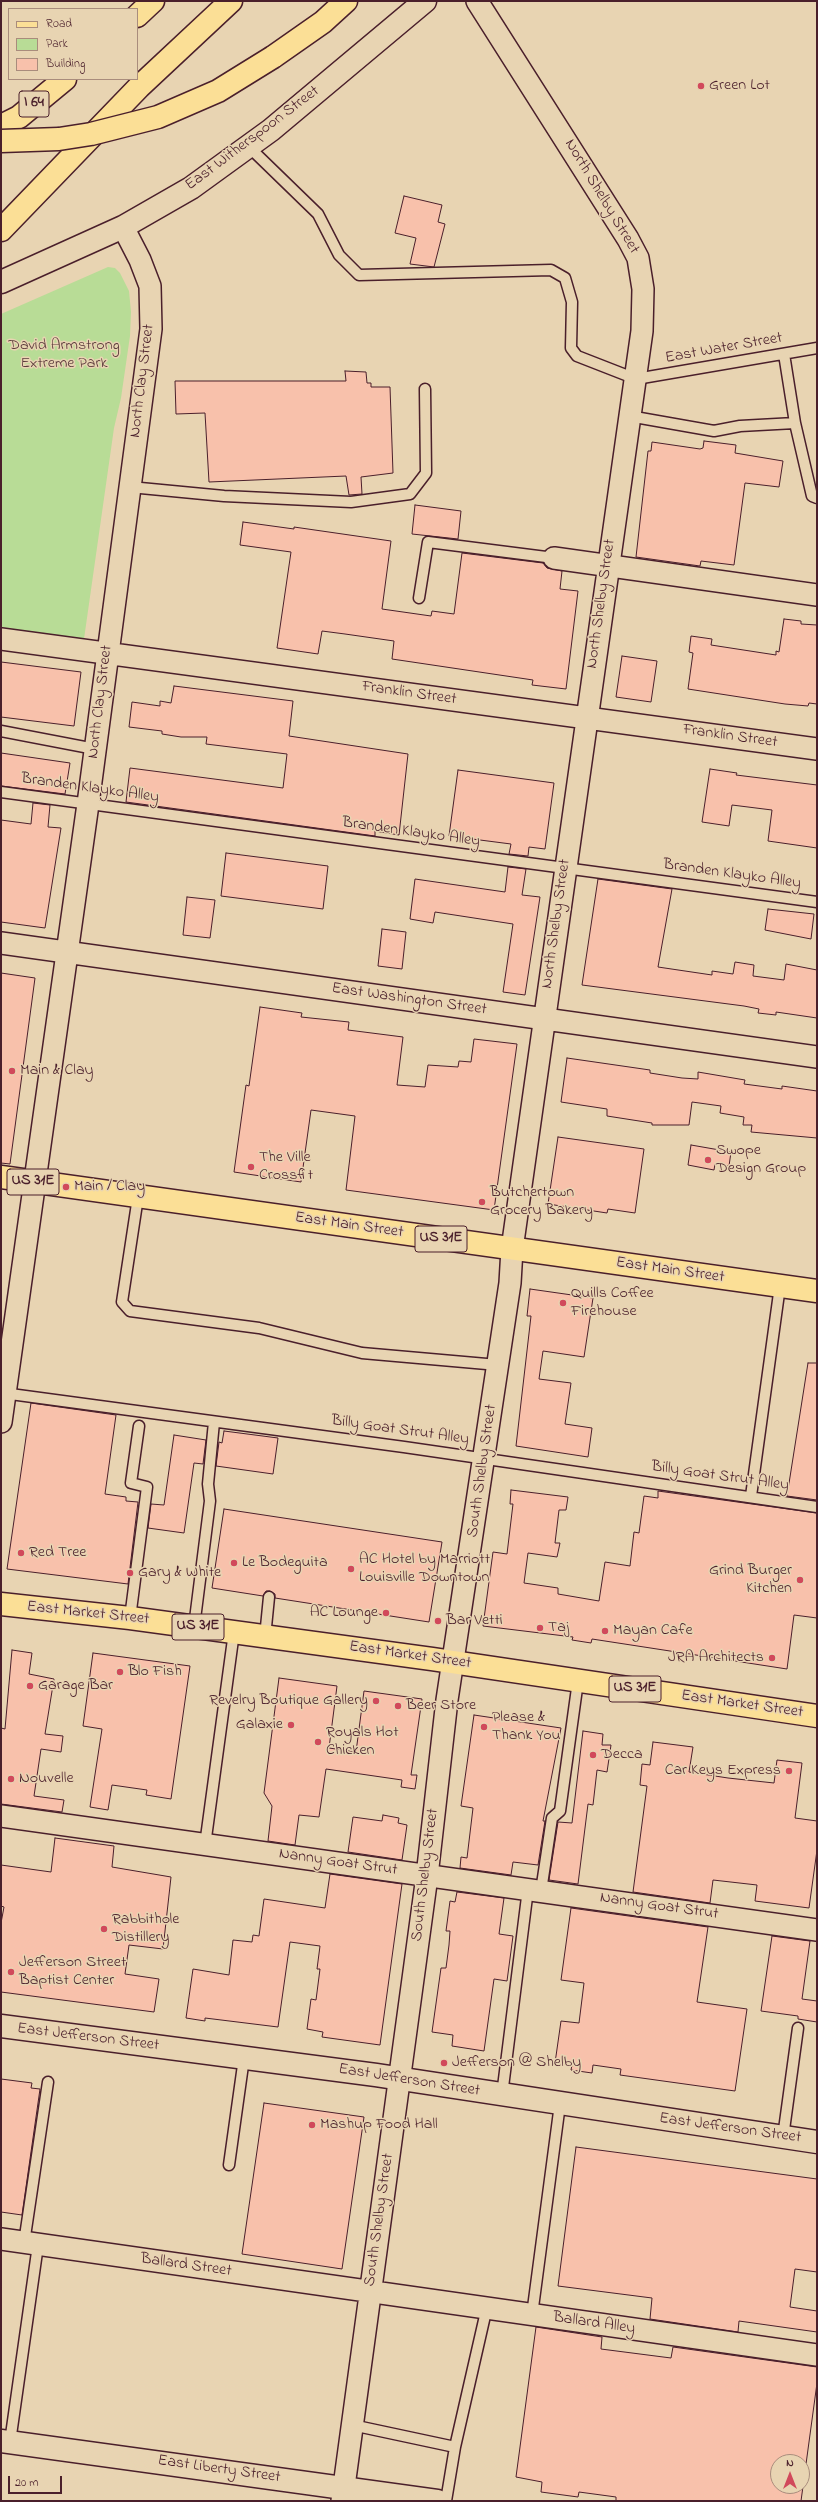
<!DOCTYPE html>
<style>
body{margin:0}
#map{position:relative;width:818px;height:2502px;overflow:hidden;background:#e8d4b2;font-family:"Indie Flower",sans-serif}
canvas{display:block}
.frame{position:absolute;inset:0;border:2px solid #4a1f2b;pointer-events:none}
.legend{position:absolute;left:8px;top:8px;width:130px;height:72px;box-sizing:border-box;background:#e8d4b2;border:1px solid #a98c7c;margin:0;padding:5px 7px;list-style:none;font-size:12px;color:#4a1f2b}
.legend li{display:flex;align-items:center;gap:8px;height:20px}
.legend b{width:20px;border:1px solid #a98c7c}
.north{position:absolute;left:770px;top:2454px;width:40px;height:40px;box-sizing:border-box;background:#e8d4b2;border:1px solid #a98c7c;border-radius:50%;rotate:0deg;font-size:11px;font-weight:700;line-height:16px;text-align:center;color:#4a1f2b}
.north::after{content:'';display:block;margin:auto;width:14px;height:18px;background:#d1495b;clip-path:polygon(50% 0,100% 100%,50% 72%,0 100%)}
.scale{position:absolute;left:8px;top:2476px;width:54px;height:18px;box-sizing:border-box;border:2px solid #4a1f2b;border-top:0;padding-left:5px;font-size:12px;line-height:14px;white-space:nowrap;color:#4a1f2b;-webkit-text-stroke:3px #e8d4b2;paint-order:stroke}
</style>
<div id="map">
<canvas width="818" height="2502"></canvas>
<div class="frame"></div>
<ul class="legend">
<li><b style="height:5px;background:#fbdf96"></b>Road</li>
<li><b style="height:11px;background:#b8dc96"></b>Park</li>
<li><b style="height:11px;background:#f8c1ab"></b>Building</li>
</ul>
<div class="north">N</div>
<div class="scale">20 m</div>
</div>
<script>
const c = document.querySelector('canvas').getContext('2d');
c.lineJoin = 'round';
function paint(path, color) { c.fillStyle = color; c.fill(path, 'evenodd'); }
const poly = rows => new Path2D(rows.map(r => 'M' + r).join(''));
function strokePath(path, color, width, dash) { c.strokeStyle = color; c.lineWidth = width; c.lineCap = dash ? 'butt' : 'round'; c.setLineDash(dash || []); c.stroke(path); }
function write(font, color, halo, rows, align = 'center') {
  c.font = font + ' "Indie Flower",sans-serif'; c.lineWidth = 3; c.setLineDash([]); c.textBaseline = 'middle'; c.strokeStyle = halo; c.fillStyle = color; for (const [text, x, y, turn = 0] of rows) {
    c.save(); c.translate(x, y); c.rotate((+turn || 0) * Math.PI / 180); c.textAlign = isNaN(turn) ? turn : align; if (halo) c.strokeText(text, 0, 0); c.fillText(text, 0, 0); c.restore();
  }
}
const green = poly([
 [108,267,115,268,120,273,129,291,131,312,130,336,121,398,114,428,84,639,1,629,1,314]
]);
const building = poly([
 [404,196,442,205,438,222,445,224,434,267,410,264,416,238,395,233,404,196],
 [345,371,366,372,367,383,371,383,371,387,390,387,393,473,361,477,362,494,349,495,346,476,209,482,205,413,176,414,175,381,346,381,345,371],
 [704,441,736,445,735,453,783,461,779,487,745,483,734,565,701,561,700,566,636,557,648,451,651,451,652,442,700,449,703,448,704,441],
 [415,505,461,511,458,539,412,534,415,505],
 [243,522,294,529,294,527,391,541,382,609,431,616,432,611,454,614,462,553,543,563,547,568,562,571,560,589,578,591,566,689,532,685,533,680,392,659,394,641,345,634,322,631,318,654,277,648,291,552,240,545,243,522],
 [784,619,801,621,801,624,817,625,817,704,809,703,808,706,785,704,688,689,693,653,689,652,691,636,712,639,711,645,776,655,776,651,779,652,784,619],
 [622,656,657,661,651,702,616,697,622,656],
 [1,662,81,672,74,726,1,717,1,662],
 [174,686,293,701,289,736,408,754,399,835,375,831,375,836,126,802,130,768,283,788,287,754,206,744,207,737,181,737,162,734,162,731,129,727,132,702,160,706,160,701,171,703,174,686],
 [1,753,70,763,65,794,1,786,1,753],
 [710,769,737,773,736,775,817,785,817,848,768,841,772,810,732,805,729,826,702,822,710,769],
 [458,770,554,783,545,849,529,847,528,856,509,854,511,844,449,836,458,770],
 [33,803,50,805,48,827,61,828,45,928,1,922,1,820,31,824,33,803],
 [226,853,328,866,323,909,221,896,226,853],
 [508,867,526,869,522,895,540,897,525,995,503,992,513,924,435,912,433,923,410,919,415,879,505,892,508,867],
 [598,879,672,889,658,967,712,975,712,971,733,974,735,962,754,965,753,976,784,980,786,964,817,970,817,1018,776,1012,776,1015,758,1013,759,1009,744,1006,582,985,598,879],
 [187,897,215,900,210,938,183,935,187,897],
 [768,909,814,914,811,939,765,930,768,909],
 [382,929,406,932,402,969,378,966,382,929],
 [1,973,35,978,10,1164,1,1163,1,973],
 [260,1007,302,1013,301,1017,349,1022,348,1030,403,1037,397,1085,425,1087,428,1065,458,1067,459,1061,471,1062,474,1039,517,1044,494,1210,346,1190,355,1116,311,1110,301,1182,234,1172,246,1085,249,1086,260,1007],
 [567,1058,650,1070,650,1073,682,1078,698,1079,698,1072,745,1080,744,1084,782,1089,782,1086,817,1091,817,1138,751,1132,752,1125,743,1125,744,1117,720,1113,721,1106,692,1102,689,1125,652,1125,652,1123,607,1116,607,1109,561,1102,567,1058],
 [558,1137,644,1149,635,1213,608,1209,607,1213,548,1204,558,1137],
 [691,1145,731,1152,729,1166,715,1164,714,1170,688,1165,691,1145],
 [530,1289,593,1298,584,1357,543,1351,539,1379,571,1383,565,1424,592,1428,588,1457,516,1446,531,1316,527,1316,530,1289],
 [808,1363,817,1363,817,1500,787,1496,808,1363],
 [31,1403,116,1415,105,1494,126,1497,126,1501,138,1502,128,1584,7,1569,31,1403],
 [224,1431,278,1438,273,1474,216,1466,219,1442,222,1443,224,1431],
 [174,1435,206,1440,203,1464,194,1463,184,1533,148,1528,151,1504,164,1505,174,1435],
 [511,1490,568,1497,566,1510,559,1510,555,1543,560,1543,557,1557,528,1553,524,1583,558,1588,558,1594,599,1601,605,1562,630,1566,634,1532,639,1533,644,1496,658,1498,658,1491,817,1513,817,1618,794,1615,787,1669,592,1639,591,1643,572,1640,573,1637,483,1626,493,1552,507,1554,513,1504,510,1504,511,1490],
 [224,1509,442,1542,429,1622,275,1598,275,1594,270,1591,266,1591,263,1596,212,1588,224,1509],
 [12,1650,32,1653,29,1674,54,1679,45,1734,63,1736,61,1752,41,1749,34,1796,64,1800,62,1812,1,1804,1,1728,5,1729,12,1650],
 [93,1653,190,1666,171,1799,146,1795,147,1790,112,1785,108,1810,90,1807,102,1729,83,1726,93,1653],
 [279,1678,337,1686,329,1748,356,1752,364,1691,422,1699,411,1775,417,1775,415,1789,401,1787,402,1780,326,1769,319,1817,299,1815,295,1845,268,1841,272,1806,264,1793,279,1678],
 [474,1715,561,1728,543,1821,545,1821,538,1865,513,1862,511,1875,460,1868,461,1857,467,1858,473,1808,461,1806,474,1715],
 [583,1731,603,1734,602,1745,611,1745,607,1772,597,1770,593,1805,588,1804,578,1884,549,1880,558,1822,572,1823,583,1731],
 [653,1742,693,1747,689,1772,728,1778,774,1783,777,1760,802,1763,795,1818,817,1821,817,1850,809,1908,755,1901,757,1885,713,1880,710,1903,633,1892,647,1786,640,1785,642,1764,650,1765,653,1742],
 [383,1815,399,1818,398,1823,407,1825,402,1860,348,1852,353,1817,382,1821,383,1815],
 [55,1838,114,1846,112,1867,171,1877,163,1949,129,1945,125,1974,159,1979,154,2012,1,1992,1,1923,4,1907,1,1906,1,1865,51,1872,55,1838],
 [330,1874,402,1884,380,2045,322,2037,323,2032,307,2029,311,1999,316,2000,320,1969,317,1969,320,1946,290,1942,278,2027,205,2018,205,2021,186,2018,193,1969,229,1975,233,1940,252,1942,253,1935,259,1936,264,1899,325,1908,330,1874],
 [457,1892,504,1898,499,1934,513,1936,507,1981,494,1979,484,2051,452,2046,453,2035,432,2032,441,1968,446,1968,449,1945,450,1931,446,1931,450,1901,455,1902,457,1892],
 [571,1908,708,1927,697,2002,747,2009,735,2091,620,2075,621,2069,593,2065,592,2073,571,2070,572,2065,555,2063,561,2021,579,2023,584,1983,561,1980,571,1908],
 [772,1936,810,1941,802,1999,817,2001,817,2022,798,2019,798,2016,761,2011,772,1936],
 [1,2079,32,2083,31,2088,40,2089,22,2215,1,2212,1,2079],
 [264,2103,364,2117,342,2269,242,2254,264,2103],
 [576,2147,817,2179,817,2272,795,2269,790,2307,817,2311,817,2332,739,2321,738,2332,650,2319,652,2298,558,2286,576,2147],
 [536,2327,602,2337,601,2349,671,2358,673,2347,817,2367,817,2383,801,2501,616,2501,616,2497,579,2492,578,2497,541,2492,542,2482,516,2477,536,2327],
 [778,2462,802,2462,802,2486,778,2486,778,2462]
]);
const lane = poly([
 [249,147,318,214,339,255,359,275,551,270,565,278,572,302,571,348,577,356,636,379,817,348],
 [784,354,795,423],
 [629,416,714,431,740,426,795,423,812,496,817,498],
 [130,487,224,496,351,502,410,494,426,473,425,389],
 [419,598,428,542,554,558],
 [1,731,95,749],
 [1,792,817,902],
 [138,1197,122,1302,130,1311,259,1328,362,1353,498,1365],
 [3,1393,404,1447,817,1507],
 [751,1496,780,1286],
 [130,1618,147,1487,131,1483,139,1426],
 [194,1627,210,1501,208,1484,214,1422],
 [265,1637,269,1597],
 [205,1845,234,1632],
 [541,1891,552,1818,560,1811,578,1681],
 [502,2095,528,1889],
 [783,2137,798,2028],
 [229,2165,244,2058],
 [24,2243,48,2082],
 [532,2315,560,2104],
 [352,2425,455,2447],
 [10,2442,38,2245],
 [446,2501,455,2447,487,2307]
]);
const street = poly([
 [554,558,817,595],
 [1,639,817,749],
 [1,943,817,1057],
 [1,1422,88,804,151,329,150,286,140,260,123,227],
 [1,1816,817,1930],
 [1,2239,817,2355],
 [342,2501,427,1876,447,1700,510,1283,512,1249,642,331,643,289,638,258,628,239,477,1]
]);
const secondary = poly([
 [1,282,123,227,191,188,271,130,425,1],
 [1,2026,376,2075,817,2142],
 [1,2441,437,2501]
]);
const primary = poly([
 [1,1177,817,1291],
 [1,1604,130,1618,432,1659,817,1716]
]);
const highway = poly([
 [137,16,153,1],
 [273,57,323,22,346,1],
 [1,126,19,117,65,79],
 [1,230,139,87,231,1]
]);
const highwayBridge = poly([
 [1,141,59,139,91,134,158,117,218,91,273,57]
]);
const markers = [
 [701,86,4,"#d1495b"],
 [12,1071,4,"#d1495b"],
 [708,1160,4,"#d1495b"],
 [251,1167,4,"#d1495b"],
 [66,1187,4,"#d1495b"],
 [482,1202,4,"#d1495b"],
 [563,1303,4,"#d1495b"],
 [21,1553,4,"#d1495b"],
 [234,1563,4,"#d1495b"],
 [351,1569,4,"#d1495b"],
 [130,1573,4,"#d1495b"],
 [800,1580,4,"#d1495b"],
 [386,1613,4,"#d1495b"],
 [438,1621,4,"#d1495b"],
 [540,1628,4,"#d1495b"],
 [605,1631,4,"#d1495b"],
 [772,1658,4,"#d1495b"],
 [120,1672,4,"#d1495b"],
 [30,1686,4,"#d1495b"],
 [376,1701,4,"#d1495b"],
 [398,1706,4,"#d1495b"],
 [291,1725,4,"#d1495b"],
 [484,1727,4,"#d1495b"],
 [318,1742,4,"#d1495b"],
 [593,1755,4,"#d1495b"],
 [789,1771,4,"#d1495b"],
 [11,1779,4,"#d1495b"],
 [104,1929,4,"#d1495b"],
 [11,1972,4,"#d1495b"],
 [444,2063,4,"#d1495b"],
 [312,2125,4,"#d1495b"]
];
const shields = [
 [34,104,30],
 [33,1182,52],
 [441,1239,52],
 [198,1627,52],
 [635,1689,52]
];
const shieldNames = [
 ["I 64",34,104],
 ["US 31E",33,1182],
 ["US 31E",441,1239],
 ["US 31E",198,1627],
 ["US 31E",635,1689]
];
const poiNames = [
 ["Green Lot",709,86],
 ["Main & Clay",20,1071],
 ["Swope",716,1151],
 ["Design Group",716,1169],
 ["The Ville",259,1158],
 ["Crossfit",259,1176],
 ["Main / Clay",74,1187],
 ["Butchertown",490,1193],
 ["Grocery Bakery",490,1211],
 ["Quills Coffee",571,1294],
 ["Firehouse",571,1312],
 ["Red Tree",29,1553],
 ["AC Hotel by Marriott",359,1560],
 ["Louisville Downtown",359,1578],
 ["Le Bodeguita",242,1563],
 ["Grind Burger",792,1571,"right"],
 ["Kitchen",792,1589,"right"],
 ["Gary & White",138,1573],
 ["AC Lounge",378,1613,"right"],
 ["Bar Vetti",446,1621],
 ["Taj",548,1628],
 ["Mayan Cafe",613,1631],
 ["JRA Architects",764,1658,"right"],
 ["Blo Fish",128,1672],
 ["Garage Bar",38,1686],
 ["Revelry Boutique Gallery",368,1701,"right"],
 ["Beer Store",406,1706],
 ["Please &",492,1718],
 ["Thank You",492,1736],
 ["Galaxie",283,1725,"right"],
 ["Royals Hot",326,1733],
 ["Chicken",326,1751],
 ["Decca",601,1755],
 ["Car Keys Express",781,1771,"right"],
 ["Nouvelle",19,1779],
 ["Rabbithole",112,1920],
 ["Distillery",112,1938],
 ["Jefferson Street",19,1963],
 ["Baptist Center",19,1981],
 ["Jefferson @ Shelby",452,2063],
 ["Mashup Food Hall",320,2125]
];
const streetNames = [
 ["East Witherspoon Street",253,139,-37],
 ["North Shelby Street",601,197,59],
 ["East Water Street",724,349,-10],
 ["North Clay Street",143,381,-83],
 ["North Shelby Street",602,604,-82],
 ["Franklin Street",409,694,8],
 ["North Clay Street",101,702,-83],
 ["Franklin Street",730,737,8],
 ["Branden Klayko Alley",90,789,8],
 ["Branden Klayko Alley",411,833,8],
 ["Branden Klayko Alley",732,875,8],
 ["North Shelby Street",557,924,-82],
 ["East Washington Street",409,1000,8],
 ["East Main Street",349,1226,8],
 ["East Main Street",670,1271,8],
 ["Billy Goat Strut Alley",400,1431,8],
 ["South Shelby Street",483,1471,-82],
 ["Billy Goat Strut Alley",720,1477,8],
 ["East Market Street",88,1614,6],
 ["East Market Street",410,1656,8],
 ["East Market Street",742,1705,8],
 ["Nanny Goat Strut",338,1863,8],
 ["South Shelby Street",426,1875,-83],
 ["Nanny Goat Strut",659,1907,8],
 ["East Jefferson Street",88,2038,7],
 ["East Jefferson Street",409,2081,9],
 ["East Jefferson Street",730,2129,8],
 ["South Shelby Street",380,2220,-82],
 ["Ballard Street",186,2266,8],
 ["Ballard Alley",594,2324,8],
 ["East Liberty Street",219,2470,8]
];
const parkNames = [
 ["David Armstrong",64,346],
 ["Extreme Park",64,364]
];
paint(green, '#b8dc96');
paint(building, '#f8c1ab');
strokePath(building, '#4a1f2b', 1);
strokePath(lane, '#4a1f2b', 13);
strokePath(street, '#4a1f2b', 24);
strokePath(secondary, '#4a1f2b', 25);
strokePath(primary, '#4a1f2b', 25);
strokePath(highway, '#4a1f2b', 25);
strokePath(lane, '#e8d4b2', 10);
strokePath(street, '#e8d4b2', 21);
strokePath(secondary, '#e8d4b2', 22);
strokePath(primary, '#fbdf96', 22);
strokePath(highway, '#fbdf96', 22);
strokePath(highwayBridge, '#4a1f2b', 25, []);
strokePath(highwayBridge, '#fbdf96', 22);
for (const [x, y, r, color] of markers) { const dot = new Path2D(); dot.arc(x, y, r, 0, 2 * Math.PI); c.fillStyle = color; c.fill(dot); strokePath(dot, '#e8d4b2', 1.5); }
for (const [x, y, w] of shields) { const box = new Path2D(); box.roundRect(x - w / 2, y - 13, w, 26, 3); c.fillStyle = '#e8d4b2'; c.fill(box); strokePath(box, '#4a1f2b', 1); }
write('bold 15px', '#4a1f2b', null, shieldNames);
write('16px', '#4a1f2b', '#e8d4b2', poiNames, 'left');
write('16px', '#4a1f2b', '#e8d4b2', streetNames);
write('16px', '#5a3b3b', '#e8d4b2', parkNames);
</script>
